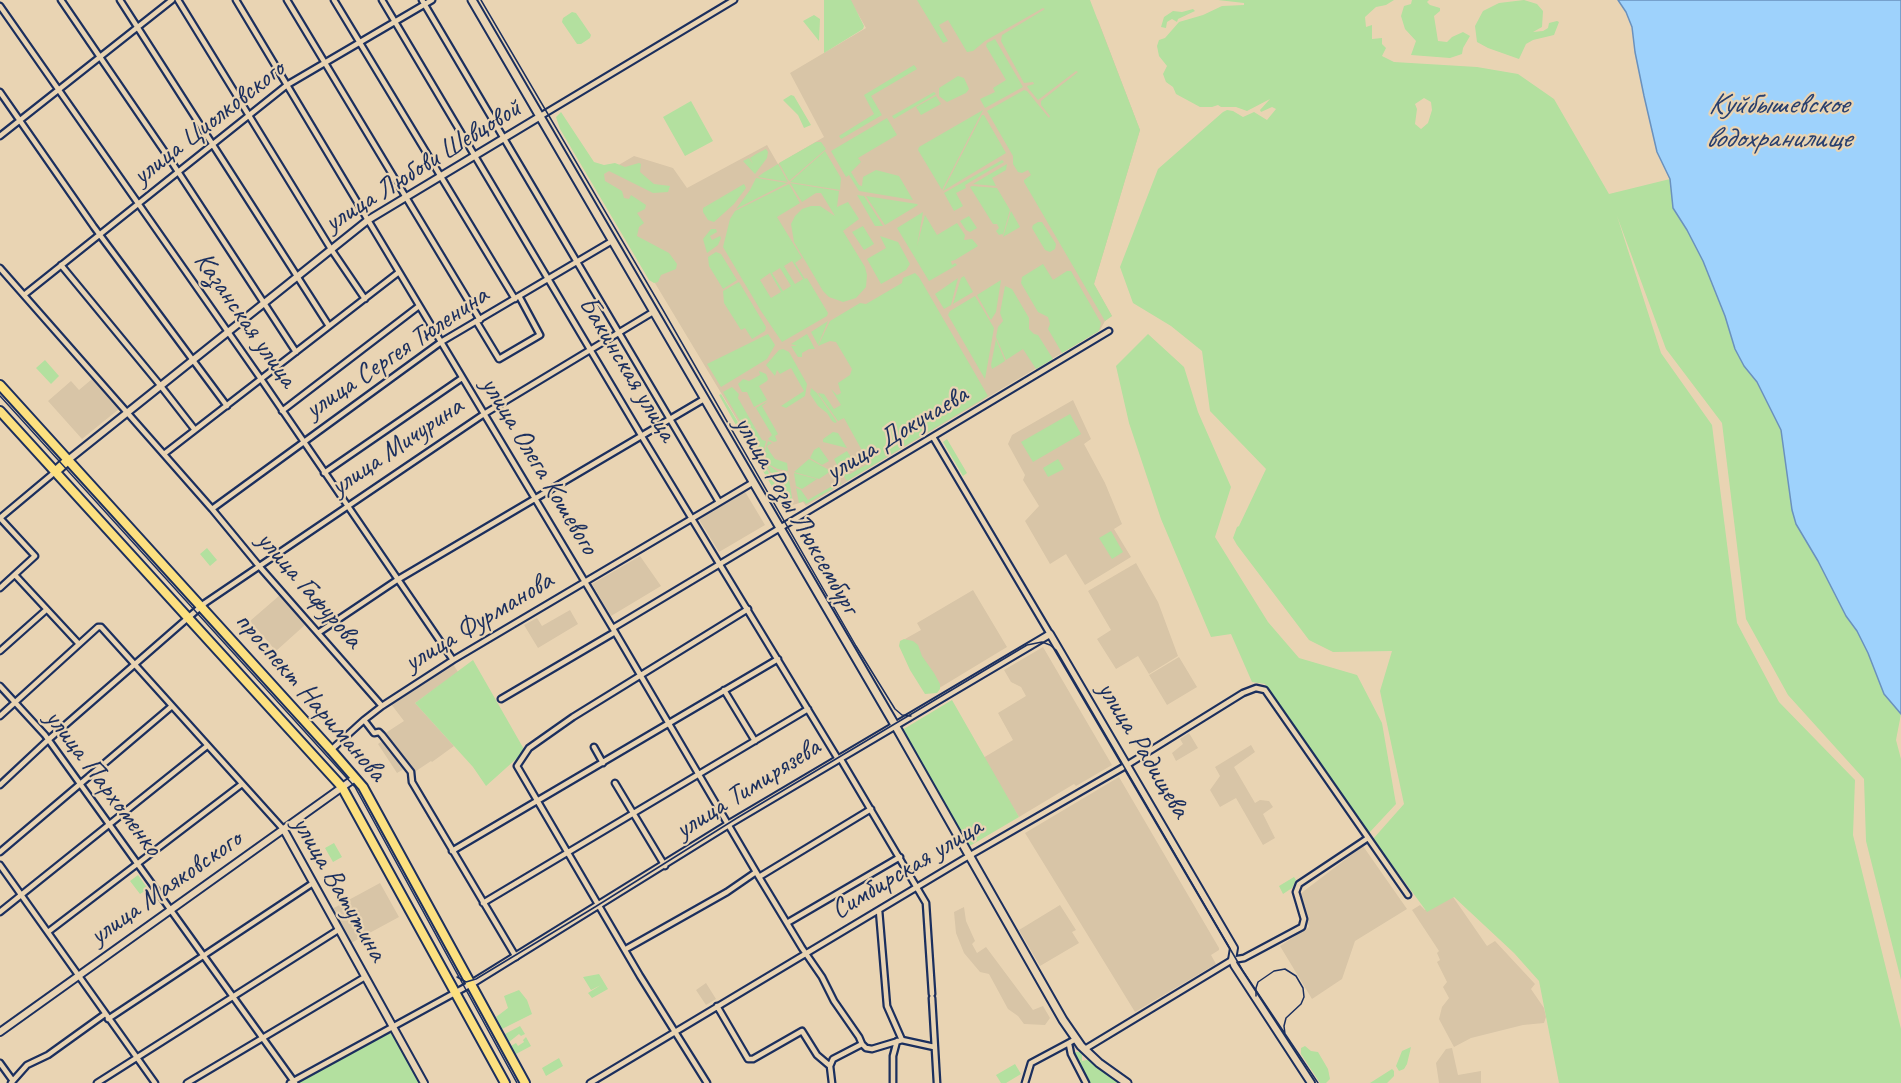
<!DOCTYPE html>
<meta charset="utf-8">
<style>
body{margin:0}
canvas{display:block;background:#e9d4b3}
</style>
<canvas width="1901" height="1083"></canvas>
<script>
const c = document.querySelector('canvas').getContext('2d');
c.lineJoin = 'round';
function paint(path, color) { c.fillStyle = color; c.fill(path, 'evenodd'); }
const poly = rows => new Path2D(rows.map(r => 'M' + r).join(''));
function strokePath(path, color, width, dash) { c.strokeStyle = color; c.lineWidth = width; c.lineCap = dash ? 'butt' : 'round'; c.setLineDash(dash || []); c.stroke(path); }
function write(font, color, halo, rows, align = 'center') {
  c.font = font + ' Caveat,sans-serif'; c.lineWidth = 4.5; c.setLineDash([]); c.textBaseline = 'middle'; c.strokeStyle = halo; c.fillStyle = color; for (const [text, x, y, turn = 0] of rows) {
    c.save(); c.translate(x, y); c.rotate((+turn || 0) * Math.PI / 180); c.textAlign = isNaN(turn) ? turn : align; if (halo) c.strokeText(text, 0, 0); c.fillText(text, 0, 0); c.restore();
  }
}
const built = poly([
 [850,0,1076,0,1098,20,1140,130,1094,284,1112,316,1105,321,1100,330,806,506,803,502,789,506,593,180,634,156,673,168,687,188,767,145,778,164,824,137,790,73,866,28],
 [92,379,119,409,82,439,48,401,71,381,79,390],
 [1073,400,1091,439,1084,444,1105,483,1122,524,1114,529,1131,557,1085,585,1066,554,1050,564,1025,521,1039,506,1023,480,1025,475,1008,444,1012,435],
 [744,490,765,525,719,552,698,518],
 [640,556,661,586,611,616,592,584],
 [1136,563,1158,602,1178,656,1149,674,1138,656,1116,669,1097,639,1111,630,1088,591],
 [973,590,1007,647,936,690,905,639,921,630,917,623],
 [280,595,306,624,276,651,250,621],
 [570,610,578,624,538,648,524,625,537,618,542,626],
 [1043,647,1112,765,1076,786,1074,784,1019,817,983,758,1013,740,998,713,1026,696,1021,687,1011,682,1004,670],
 [1179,657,1197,687,1167,705,1149,675],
 [453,664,458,672,415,703,454,746,432,762,431,761,413,773,409,766,397,773,378,744,386,738,384,734,404,721,391,704],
 [1189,733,1198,748,1176,761,1172,753,1183,744,1180,739],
 [1251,745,1255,752,1234,767,1255,803,1260,800,1269,801,1273,807,1263,814,1275,838,1263,845,1236,798,1220,807,1210,790,1220,776,1215,767],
 [1119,777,1219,948,1219,950,1211,955,1216,964,1135,1012,1025,833],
 [1363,846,1407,909,1355,941,1342,979,1312,999,1280,946,1309,927,1300,894],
 [380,883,399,917,351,943,332,909],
 [1451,894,1487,946,1495,941,1535,984,1531,989,1544,1008,1546,1017,1544,1023,1523,1025,1471,1038,1454,1047,1439,1019,1442,1007,1449,998,1443,987,1447,982,1437,962,1440,960,1437,953,1439,951,1412,910,1420,905,1425,910],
 [1060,905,1076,930,1072,932,1079,943,1040,966,1019,930],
 [964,907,966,921,975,941,972,944,977,953,986,947,1033,1010,1043,1006,1050,1018,1045,1025,1024,1024,1018,1016,1008,1009,989,974,980,972,964,953,956,933,954,912],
 [706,983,716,999,706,1005,696,990],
 [1452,1048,1458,1075,1481,1071,1481,1083,1439,1083,1436,1063,1446,1049]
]);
const green = poly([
 [824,0,851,0,864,26,863,29,824,53],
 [917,0,1090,0,1140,130,1094,284,1112,316,1105,321,1024,182,1024,180,1031,175,1028,170,1022,173,1018,172,1013,164,1013,156,987,111,1024,90,1027,91,1049,118,1050,116,1041,105,1041,101,1078,72,1076,71,1038,100,1028,88,1027,86,1034,84,1033,82,1024,83,1001,41,1002,35,1045,9,1043,8,985,41,973,51,967,52,948,20,939,25,948,41,943,43],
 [1218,0,1394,0,1386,5,1376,7,1365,17,1366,27,1372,25,1372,39,1382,38,1382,44,1386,48,1382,56,1394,62,1477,67,1518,74,1554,99,1609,194,1670,179,1673,208,1687,230,1703,261,1725,316,1735,349,1747,370,1757,383,1781,430,1792,510,1796,524,1818,561,1846,616,1857,631,1868,653,1884,694,1901,714,1896,740,1901,759,1901,980,1866,841,1864,779,1788,695,1746,619,1722,423,1666,349,1617,216,1661,353,1712,425,1737,623,1779,702,1855,780,1853,835,1901,1029,1901,1083,1559,1083,1539,981,1514,953,1454,897,1427,912,1373,839,1404,804,1380,691,1392,651,1333,652,1309,640,1237,545,1233,538,1237,527,1239,526,1266,469,1210,411,1202,351,1171,326,1133,303,1120,267,1158,169,1223,112,1227,110,1233,111,1243,117,1254,112,1267,120,1276,109,1272,107,1261,112,1260,110,1270,99,1247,111,1236,107,1221,107,1218,105,1212,107,1200,107,1176,94,1173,87,1166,82,1163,74,1167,66,1159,56,1157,46,1159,40,1165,38,1179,22,1203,15,1222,6,1244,5,1244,3],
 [1424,98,1431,102,1432,110,1428,123,1421,129,1415,124,1417,109,1415,104],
 [1412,0,1429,0,1427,2,1430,5,1440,8,1440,11,1434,16,1438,41,1447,42,1452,37,1463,32,1470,36,1463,48,1462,54,1450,58,1411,55,1416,41,1405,29,1401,16,1404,6,1411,4],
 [1524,0,1537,4,1543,11,1542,27,1533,32,1543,31,1548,28,1549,23,1557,21,1559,22,1554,35,1533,40,1526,44,1519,59,1488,48,1477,42,1475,26,1483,11,1499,3],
 [1193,9,1195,11,1178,19,1177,22,1172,19,1167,22,1166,28,1161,27,1164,17,1173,11,1182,12],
 [572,12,576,13,591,35,590,38,581,44,577,44,562,22,563,18],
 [814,15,820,19,819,41,803,21],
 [995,39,1023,87,985,108,980,99,995,92,993,88,1006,80,986,46,987,43],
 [914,65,917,69,871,96,882,115,841,139,839,136,874,114,864,95],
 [958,76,964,78,969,89,966,93,947,102,939,96,939,88],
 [934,92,936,94,894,119,892,116],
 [791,95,794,96,811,125,804,128,798,115,783,100],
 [936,96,941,104,921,115,916,107],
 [691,101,713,141,685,156,663,117],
 [983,110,942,190,918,150,919,147],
 [561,112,594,162,604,165,615,163,625,167,639,163,641,164,640,172,654,184,670,186,668,192,653,193,609,171,604,174,605,181,622,191,624,198,629,199,631,195,646,205,645,209,637,213,644,223,639,227,637,236,669,253,677,264,676,269,661,275,658,282,654,283,649,280,560,129,556,117],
 [982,115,984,115,1006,153,943,191],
 [887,118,897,135,858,158,861,162,851,172,859,185,862,186,863,177,876,170,899,176,913,200,859,191,849,175,846,177,831,151],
 [816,142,821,142,826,149,789,181,779,163],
 [766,149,768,152,767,158,755,174,743,161,749,158,753,164,750,158,756,154,758,157,756,154],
 [825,151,841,178,840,190,790,182],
 [1002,160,1004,162,965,185,966,188,956,193,963,206,954,211,944,193],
 [778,164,788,182,758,177,763,173],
 [1007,164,1006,170,992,178,996,186,973,184],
 [756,178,787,183,736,209,750,190],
 [790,183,839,191,837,207,848,202,859,219,843,231,865,267,867,275,866,287,856,298,843,302,829,297,823,291,794,242,791,224,795,216,802,209,811,206,820,206,835,216,821,193,816,193,802,202],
 [744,184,746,188,734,204,714,222,708,220,703,212,703,208],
 [789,184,800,203,777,217,802,258,795,263,805,279,807,278,828,313,827,316,782,342,761,311,723,247,730,219,735,211],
 [792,261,803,279,795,284,784,266],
 [780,268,791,286,783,291,772,273],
 [770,273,781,292,771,298,760,280],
 [972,186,997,188,1010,210,1003,235,1002,234,999,235,996,231,999,228,997,224,993,224,970,187],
 [857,195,864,196,883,226,875,226],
 [866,196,917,204,918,205,885,225],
 [1011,211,1020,227,1003,237],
 [923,212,917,246,925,215,937,235,957,223,965,235,964,240,972,239,978,246,955,260,951,261,952,265,955,263,957,265,929,281,897,228],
 [969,216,977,228,970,232,966,230,960,221],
 [1038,222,1042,222,1056,244,1055,249,1050,252,1045,250,1032,228,1033,225],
 [863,226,874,244,864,250,852,232],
 [711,229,716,229,717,232,710,236,712,240,720,236,721,238,718,245,707,253,703,239],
 [880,236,898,242,910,264,906,270,881,284,867,259,886,248],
 [716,252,721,254,737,280,723,289,709,266,708,257],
 [1043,264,1053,280,1067,271,1071,271,1101,323,1099,331,1062,353,1048,329,1050,324,1048,317,1038,312,1021,283,1022,277],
 [915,273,919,277,988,396,847,481,843,475,847,473,850,474,869,463,844,418,838,421,818,393,824,394,834,409,841,405,831,389,837,395,841,393,838,383,850,375,852,369,836,342,830,341,818,346,830,321,860,303,866,304,902,283,903,278],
 [964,276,973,292,953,304,961,278],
 [958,278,951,305,944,309,935,294],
 [1001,280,996,312,991,320,977,295],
 [739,282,766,327,765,331,752,339,745,328,741,330,724,303,723,291],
 [1005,286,1012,289,1029,318,1029,329,1034,334,1038,335,1053,359,1036,369,1023,349,1006,360,996,337,998,327,1003,321,1000,313],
 [975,296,994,328,985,379,948,315,950,311],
 [828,321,818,345,811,332],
 [768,334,775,345,767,359,721,387,707,364],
 [807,334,815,349,809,349,802,353,802,357,798,357,791,346,797,346,791,344],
 [1148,334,1184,367,1198,412,1231,487,1215,537,1268,622,1299,658,1357,675,1382,723,1396,804,1369,833,1265,684,1252,682,1231,634,1211,637,1161,519,1129,423,1116,366],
 [996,339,1005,361,992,369,991,365],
 [783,349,789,352,807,384,805,396,786,408,781,406,804,391,791,368,780,374,777,370,775,376,766,365,779,350],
 [45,360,59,376,51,384,36,368],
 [759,371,766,374,768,379,767,381,759,386,767,400,754,407,747,392,742,392,738,384,743,379,749,381,760,375],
 [732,387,739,394,738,398,762,440,766,441,763,453,767,464,777,471,788,473,793,504,790,505,723,392],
 [811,388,817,393,837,422,835,423,832,421,827,413,818,406,810,394],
 [721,394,753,447,753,451,750,450,719,395],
 [768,401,762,406,778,434,775,436,777,441,774,442,768,439,772,435,756,408],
 [1070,414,1081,434,1033,462,1021,442],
 [833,432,838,433,847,448,823,442,823,439],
 [947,439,967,473,963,476,943,442],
 [768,441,772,443,767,446,770,452,775,459,787,463,788,471,778,469,768,464,765,455,768,453,765,454,765,451],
 [819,447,829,461,822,465,810,458,814,450],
 [847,451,852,459,838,467,834,459],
 [756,455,758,455,780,491,781,502,756,459],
 [809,459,831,471,819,479,794,472],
 [1058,459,1064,469,1048,477,1043,468],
 [794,473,817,479,802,489,796,486],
 [835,480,839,480,841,484,806,504,804,501,799,503,796,488,801,490,808,500,834,485],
 [1111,531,1123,552,1112,559,1099,538],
 [207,548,217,560,210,566,200,554],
 [904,639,913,641,918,645,922,656,934,673,940,684,940,689,937,693,925,694,910,670,899,646,900,641],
 [473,660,525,751,486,786,473,767,415,703],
 [952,700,1019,817,968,847,902,730],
 [334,843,342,857,333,862,325,848],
 [138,875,148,889,140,894,130,881],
 [1294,877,1296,880,1292,888,1283,894,1279,886],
 [599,974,608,989,592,998,588,993,601,985,591,990,583,977],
 [519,990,527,1000,532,1014,502,1029,496,1017,508,1008,504,996],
 [520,1026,525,1034,521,1036,519,1034,509,1042,505,1034],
 [389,1032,392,1032,410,1059,410,1067,419,1083,298,1083],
 [526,1037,531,1046,516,1054,511,1046,516,1043,518,1046,524,1042,523,1040],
 [1305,1046,1311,1051,1318,1052,1328,1069,1330,1079,1326,1083,1320,1083,1301,1054,1301,1048],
 [1411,1047,1407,1064,1404,1069,1399,1071,1396,1066,1402,1051],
 [1074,1052,1080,1052,1082,1055,1082,1061,1091,1059,1106,1074,1120,1083,1087,1083,1079,1065,1081,1062,1075,1060,1073,1055],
 [559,1058,563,1066,546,1076,542,1068],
 [1015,1064,1021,1074,1006,1083,1001,1083,996,1075],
 [1392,1069,1394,1071,1394,1076,1387,1083,1370,1083]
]);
const water = poly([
 [1618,0,1901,0,1901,714,1884,694,1868,653,1857,631,1846,616,1818,561,1796,524,1792,510,1781,430,1757,382,1744,366,1735,349,1725,316,1703,261,1687,230,1673,208,1670,179,1657,152,1644,96,1635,52,1632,27,1626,12,1618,0]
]);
const minor = poly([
 [61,0,173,164,296,352],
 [120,0,329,326],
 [178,0,331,249,365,299],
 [236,0,615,632,759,877,802,948,822,977,834,1001,859,1037,862,1044,833,1059,830,1066,832,1083],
 [287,0,480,320],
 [334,0,515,299],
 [382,0,641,435,838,759],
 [422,0,719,502],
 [0,6,261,379,453,660],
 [0,92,94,227,227,406],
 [539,117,734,0],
 [0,136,172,0],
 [61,265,160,385,195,430],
 [0,268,212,509,259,566,382,706,364,720,374,733,379,732,382,735,411,772,412,782,516,957],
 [24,295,287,85,432,0],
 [476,321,499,359,540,335,519,296],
 [282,411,419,306],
 [933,437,1050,634],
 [164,454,399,272],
 [324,473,462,378],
 [212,509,441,342,612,241],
 [0,518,35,556,0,588],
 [0,518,55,472],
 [15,575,79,644],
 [613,628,1109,331],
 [318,633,397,580,704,399],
 [0,651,46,610],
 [0,686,45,735,295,1083],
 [724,690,755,741],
 [501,699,615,632],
 [382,706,453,660,752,483],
 [0,716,98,627,101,627,284,830],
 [594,747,603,763],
 [331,750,364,720],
 [840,758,926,903,932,994],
 [615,783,665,866],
 [0,785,48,740,205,603,484,414,653,312],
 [452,851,778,659],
 [0,852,172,706],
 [0,865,155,1083],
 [759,877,871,809],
 [483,903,808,709],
 [879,910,887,1006,902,1040],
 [0,912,207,746],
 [787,923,900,857],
 [48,932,242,784],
 [626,949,727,892,756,872],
 [932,998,937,1083],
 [717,1006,748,1059,753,1059,802,1031,817,1055,830,1066],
 [108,1019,313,883],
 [862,1044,866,1048,872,1049,902,1040,934,1047],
 [1069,1044,1071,1054,1086,1083],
 [1085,1049,1232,960,1244,958,1302,927,1304,919,1296,892,1299,884,1368,838],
 [0,1063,13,1081],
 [11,1083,27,1065,48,1055,105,1014],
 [97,1083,338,930],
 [187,1083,365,977],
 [290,1083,471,984],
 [590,1083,962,860,1127,765,1243,693,1256,688,1265,690,1408,895],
 [707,1083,640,976,517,766,529,748,573,717,748,609],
 [893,1083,893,1056,897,1041],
 [1025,1083,1031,1063,1076,1039]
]);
const tertiary = poly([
 [68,460,368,220,539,117],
 [284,830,424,1083],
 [471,984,729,824,1050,634,1234,948,1232,960,1234,965,1311,1083],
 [0,1032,355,778]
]);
const secondary = poly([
 [472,0,895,725,1063,1020,1081,1046,1099,1063,1127,1083]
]);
const primary = poly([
 [0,385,331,750,363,787,525,1083],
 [0,411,342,787,505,1083],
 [55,472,68,460]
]);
const tram = poly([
 [481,0,663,310,856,646,895,709,902,715,911,716],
 [0,396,355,787,517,1083],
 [457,977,466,982,476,979,595,907,737,818,1027,645,1042,642,1050,645,1056,650,1243,971,1318,1083],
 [1256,996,1256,988,1258,982,1274,971,1285,969,1296,976,1303,988,1304,997,1301,1004,1286,1018,1284,1026,1285,1034]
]);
const streetNames = [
 ["улица Циолковского",209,123,-38],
 ["улица Любови Шевцовой",423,166,-32],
 ["Казанская улица",245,320,55],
 ["улица Сергея Тюленина",397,353,-34],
 ["Бакинская улица",627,369,59],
 ["улица Докучаева",897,434,-31],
 ["улица Мичурина",397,447,-34],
 ["улица Олега Кошевого",539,466,59],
 ["улица Розы Люксембург",796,515,60],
 ["улица Гафурова",309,590,49],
 ["улица Фурманова",479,622,-31],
 ["проспект Нариманова",310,697,49],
 ["улица Радищева",1143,750,59],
 ["улица Пархоменко",103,783,53],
 ["улица Тимирязева",748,789,-32],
 ["Симбирская улица",907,869,-31],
 ["улица Маяковского",166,888,-35],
 ["улица Ватутина",339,889,60]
];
const waterNames = [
 ["Куйбышевское",1778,105],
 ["водохранилище",1778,139]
];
paint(built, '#d8c5a7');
paint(green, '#b3e09f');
paint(water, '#9ed2fc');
strokePath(water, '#6a91bd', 1.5);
strokePath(minor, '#1b2f5e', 9);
strokePath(tertiary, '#1b2f5e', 10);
strokePath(secondary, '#1b2f5e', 11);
strokePath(primary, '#1b2f5e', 12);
strokePath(minor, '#e9d4b3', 4.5);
strokePath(tertiary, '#e9d4b3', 6);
strokePath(secondary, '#e9d4b3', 7);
strokePath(primary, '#fce080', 8);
strokePath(tram, '#1b2f5e', 1.5);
write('28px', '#1b2f5e', '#e9d4b3', streetNames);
write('italic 30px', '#283f6e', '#e9d4b3', waterNames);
</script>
